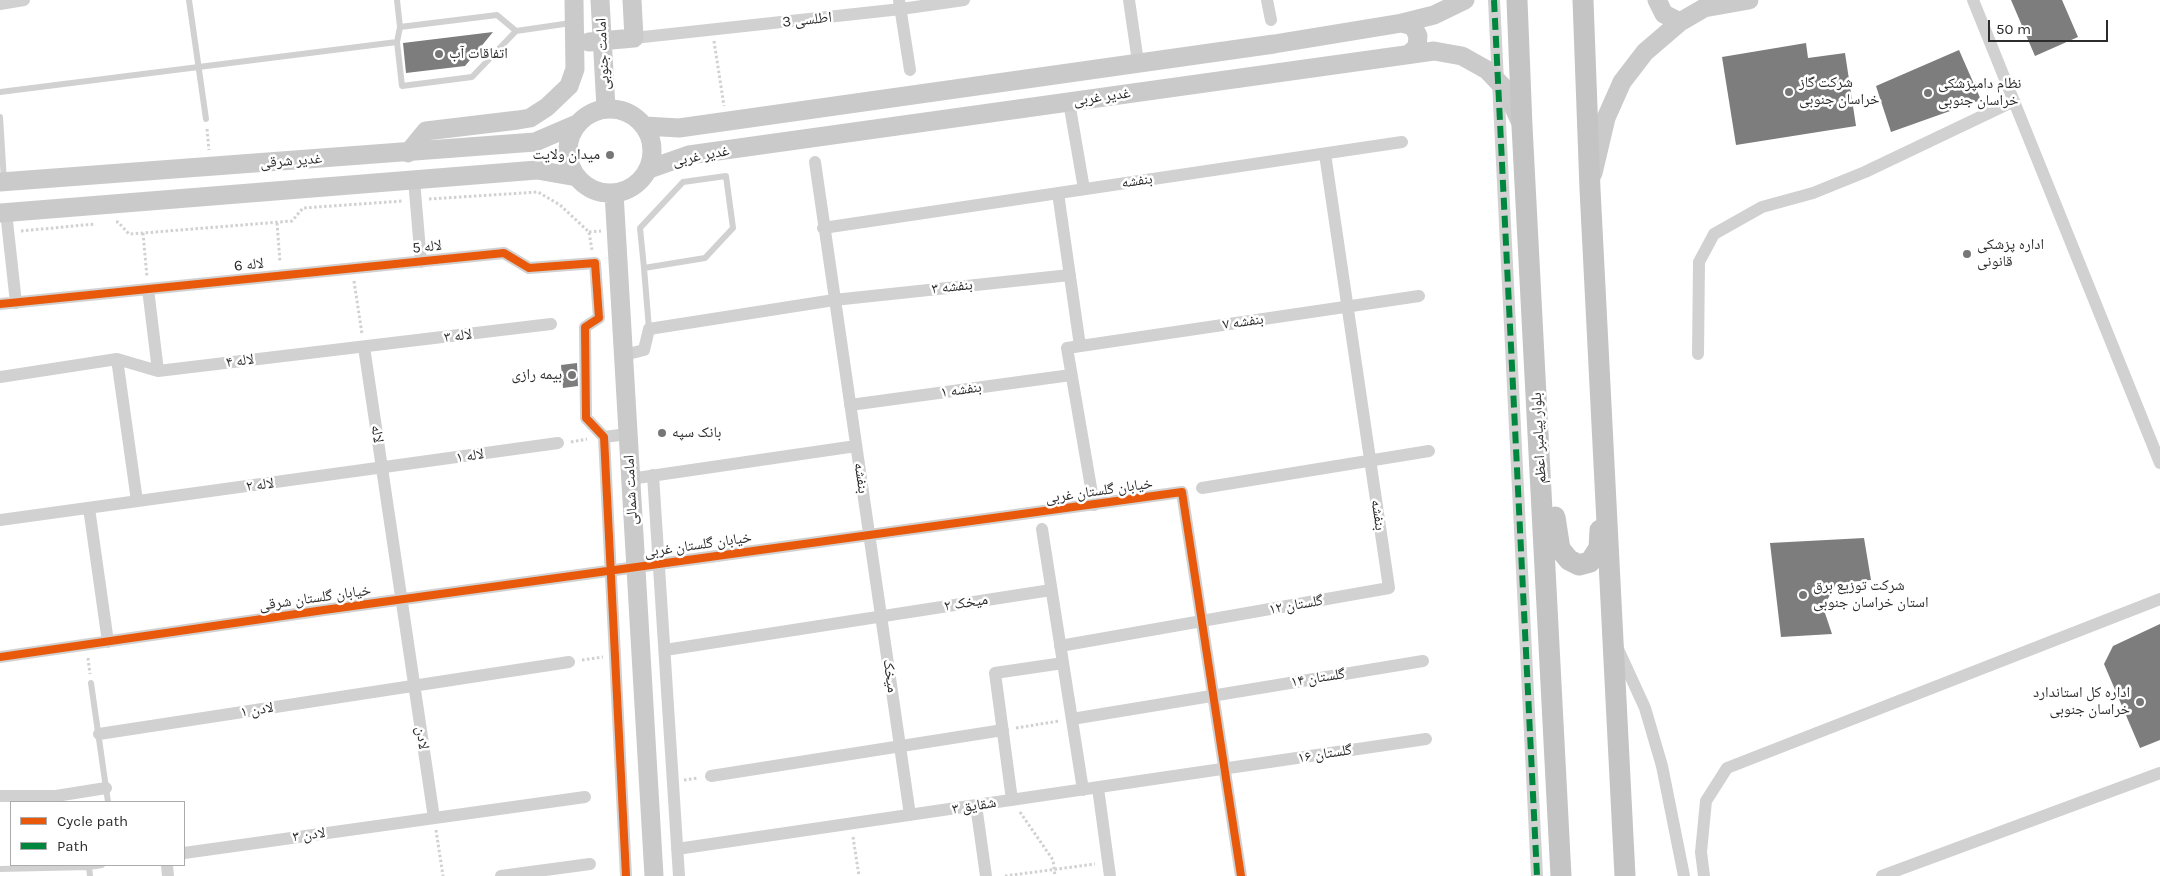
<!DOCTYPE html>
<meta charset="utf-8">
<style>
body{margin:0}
#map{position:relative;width:2160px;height:876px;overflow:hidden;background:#fff;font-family:Karla,sans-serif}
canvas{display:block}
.legend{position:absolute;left:10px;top:801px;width:175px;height:65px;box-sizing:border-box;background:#fff;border:1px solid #ababab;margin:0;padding:6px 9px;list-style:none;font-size:15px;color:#2c2c2c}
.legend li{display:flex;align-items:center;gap:10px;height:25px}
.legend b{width:25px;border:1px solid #ababab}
.scale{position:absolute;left:1988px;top:20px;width:120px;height:22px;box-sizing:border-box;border:2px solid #2c2c2c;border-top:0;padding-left:6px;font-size:15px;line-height:18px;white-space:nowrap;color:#2c2c2c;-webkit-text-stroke:4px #fff;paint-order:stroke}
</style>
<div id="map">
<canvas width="2160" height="876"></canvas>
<ul class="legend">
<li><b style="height:6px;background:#e8590c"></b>Cycle path</li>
<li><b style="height:6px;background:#00873e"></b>Path</li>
</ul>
<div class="scale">50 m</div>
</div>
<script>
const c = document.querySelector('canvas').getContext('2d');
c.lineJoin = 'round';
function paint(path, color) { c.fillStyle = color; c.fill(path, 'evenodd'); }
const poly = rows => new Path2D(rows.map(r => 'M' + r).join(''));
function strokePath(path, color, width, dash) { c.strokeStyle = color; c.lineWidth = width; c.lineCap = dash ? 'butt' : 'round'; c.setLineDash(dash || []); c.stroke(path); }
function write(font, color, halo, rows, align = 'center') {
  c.font = font + ' Karla,"Noto Naskh Arabic",sans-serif'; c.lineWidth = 5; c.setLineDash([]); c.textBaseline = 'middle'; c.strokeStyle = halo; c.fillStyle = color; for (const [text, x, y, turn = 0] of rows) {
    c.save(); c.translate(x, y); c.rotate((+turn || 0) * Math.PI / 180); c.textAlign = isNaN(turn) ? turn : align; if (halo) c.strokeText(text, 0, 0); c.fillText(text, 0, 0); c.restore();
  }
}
const building = poly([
 [2011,0,2062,0,2078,37,2035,56],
 [493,32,465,66,406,73,403,43],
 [1806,43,1808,58,1845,53,1856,126,1736,145,1722,57],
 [1959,50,1981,100,1891,132,1876,86],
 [577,363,578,386,563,388,561,365],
 [1864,538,1871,580,1837,583,1823,607,1832,634,1781,637,1770,543],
 [2160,624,2160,740,2140,748,2104,664,2113,646]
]);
const path = poly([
 [714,41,724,106],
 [207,129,209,150],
 [429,199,538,192,560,205,589,232,592,250],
 [116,222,118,222,129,234,143,233,292,221,303,208,403,201],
 [277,223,280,262],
 [21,231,95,224],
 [589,232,601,231],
 [143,233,147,277],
 [354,281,362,334],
 [571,442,587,439],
 [88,658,90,674],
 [582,660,603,657],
 [1016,728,1059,721],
 [684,780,698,778],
 [1020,812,1053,860,1055,876],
 [436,830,443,876],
 [853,837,859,876],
 [1005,876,1095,864]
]);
const lane = poly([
 [189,0,206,119],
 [397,0,400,27,397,42,402,86,472,77,516,31],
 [400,27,497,15,516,31,571,23],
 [0,92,397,42],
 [0,117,4,181],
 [644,268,640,228,683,182,726,176,733,228,705,258,644,268,649,329],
 [91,683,108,802],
 [0,869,89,867],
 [90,876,89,867,102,865]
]);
const street = poly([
 [899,0,910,70],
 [1129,0,1138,62],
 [1267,0,1271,20],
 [1494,0,1537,876],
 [1973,0,2160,463],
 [0,4,24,0],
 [634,38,901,9,964,0],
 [1069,102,1084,189],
 [815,162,910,815],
 [414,180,421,262],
 [1058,193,1080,346],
 [6,212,16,303],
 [823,228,1402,142],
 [148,289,158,371],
 [0,304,504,253,529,268,595,263,599,318,585,327,586,418,604,437,626,876],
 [364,347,434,818],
 [1698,354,1699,262,1714,234,1762,207,1813,193,1865,172,2014,101],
 [624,355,644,350,649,329,834,300,1070,275],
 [117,359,137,501],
 [0,377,117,359,158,371,551,324],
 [850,405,1071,375],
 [604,437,628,434],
 [653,475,679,876],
 [630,479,856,446],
 [1202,488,1429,451],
 [1094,505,1067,348,1419,296],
 [89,508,108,642],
 [0,520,558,443],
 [1042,529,1083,790],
 [1060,646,1389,588,1325,154],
 [1618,649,1645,708,1662,766,1684,876],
 [665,650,1051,590],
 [0,657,324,610,1182,492,1241,876],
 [1072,719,1423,661],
 [99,734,569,662],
 [711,776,1003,730],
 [1098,788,1110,876],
 [0,796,56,796,106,788],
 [1012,800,995,673,1063,663],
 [976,805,986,876],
 [677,849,1426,739],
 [184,853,585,797],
 [167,865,168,876],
 [501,876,590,864],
 [1704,876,1701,852,1706,801,1727,768,2160,599],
 [1882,876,2160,773]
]);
const secondary = poly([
 [600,0,606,108],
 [1657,0,1664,14,1680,22],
 [1402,23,1413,26,1418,36,1417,47,1409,54],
 [589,42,634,38,632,0],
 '568 151a42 42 0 1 1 84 0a42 42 0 1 1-84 0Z',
 [645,126,679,128,1274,44,1402,23,1434,15,1465,0],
 [408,153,426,131,518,120,530,118,547,107,569,86,575,69,574,0],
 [649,169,689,155,1434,51,1462,56,1487,70,1506,90,1520,121],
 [1593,173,1606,118,1622,82,1645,52,1680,22,1704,8,1749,0],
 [0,182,535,142,577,124],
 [614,193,654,876],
 [0,213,537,170,577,177]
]);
const primary = poly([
 [1517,0,1522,126,1561,876],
 [1583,0,1590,189,1625,876],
 [1555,517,1560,549,1569,560,1579,565,1590,562,1599,548,1600,530]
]);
const quiet = poly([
 [1494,0,1537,876]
]);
const cycleway = poly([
 [0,304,504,253,529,268,595,263,599,318,585,327,586,418,604,437,626,876],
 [0,657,324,610,1182,492,1241,876]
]);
const markers = [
 [439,54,5,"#767676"],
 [1789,92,5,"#767676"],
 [1928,93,5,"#767676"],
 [610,155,5,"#767676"],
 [1967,254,5,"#767676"],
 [572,375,5,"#767676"],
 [662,433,5,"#767676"],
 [1803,595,5,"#767676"],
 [2140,702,5,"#767676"]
];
const streetNames = [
 ["اطلسی 3",807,20,-6],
 ["امامت جنوبی",603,54,-93],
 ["غدیر غربی",1102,97,-8],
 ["غدیر غربی",701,156,-11],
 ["غدیر شرقی",291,161,-4],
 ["بنفشه",1137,181,-8],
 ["لاله 5",427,247,-6],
 ["لاله 6",249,265,-6],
 ["بنفشه ۳",952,287,-6],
 ["بنفشه ۷",1243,322,-8],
 ["لاله ۳",458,336,-7],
 ["لاله ۴",240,361,-7],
 ["بنفشه ۱",961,390,-8],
 ["لاله",377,434,82],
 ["بلوار پیامبر اعظم",1539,438,-93],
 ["لاله ۱",470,456,-8],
 ["بنفشه",861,478,82],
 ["لاله ۲",260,485,-7],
 ["امامت شمالی",631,490,-93],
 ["خیابان گلستان غربی",1099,491,-8],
 ["بنفشه",1378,515,82],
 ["خیابان گلستان غربی",698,545,-8],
 ["خیابان گلستان شرقی",315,598,-8],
 ["میخک ۲",966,603,-9],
 ["گلستان ۱۲",1296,605,-10],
 ["میخک",890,676,82],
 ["گلستان ۱۴",1318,678,-9],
 ["لادن ۱",257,710,-9],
 ["لادن",422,738,82],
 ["گلستان ۱۶",1325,754,-9],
 ["شقایق ۳",974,806,-9],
 ["لادن ۳",309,835,-8]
];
const poiNames = [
 ["اتفاقات آب",449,54],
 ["شرکت گاز",1799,83],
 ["خراسان جنوبی",1799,100],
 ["نظام دامپزشکی",1938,84],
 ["خراسان جنوبی",1938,101],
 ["میدان ولایت",600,155,"right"],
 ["اداره پزشکی",1977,245],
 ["قانونی",1977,262],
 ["بیمه رازی",562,375,"right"],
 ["بانک سپه",672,433],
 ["شرکت توزیع برق",1813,586],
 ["استان خراسان جنوبی",1813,603],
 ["اداره کل استاندارد",2130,693,"right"],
 ["خراسان جنوبی",2130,710,"right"]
];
paint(building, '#7d7d7d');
strokePath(path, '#d1d1d1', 3, [2.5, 2.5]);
strokePath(lane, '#d1d1d1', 6);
strokePath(street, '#d1d1d1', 12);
strokePath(secondary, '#cacaca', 19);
strokePath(primary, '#c4c4c4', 21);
strokePath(quiet, '#00873e', 6, [12, 6]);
strokePath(cycleway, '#e8590c', 8);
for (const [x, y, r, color] of markers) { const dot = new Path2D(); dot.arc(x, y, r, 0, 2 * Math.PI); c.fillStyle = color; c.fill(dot); strokePath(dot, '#fff', 2); }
write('15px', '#2c2c2c', '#fff', streetNames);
write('15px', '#2c2c2c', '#fff', poiNames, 'left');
</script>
